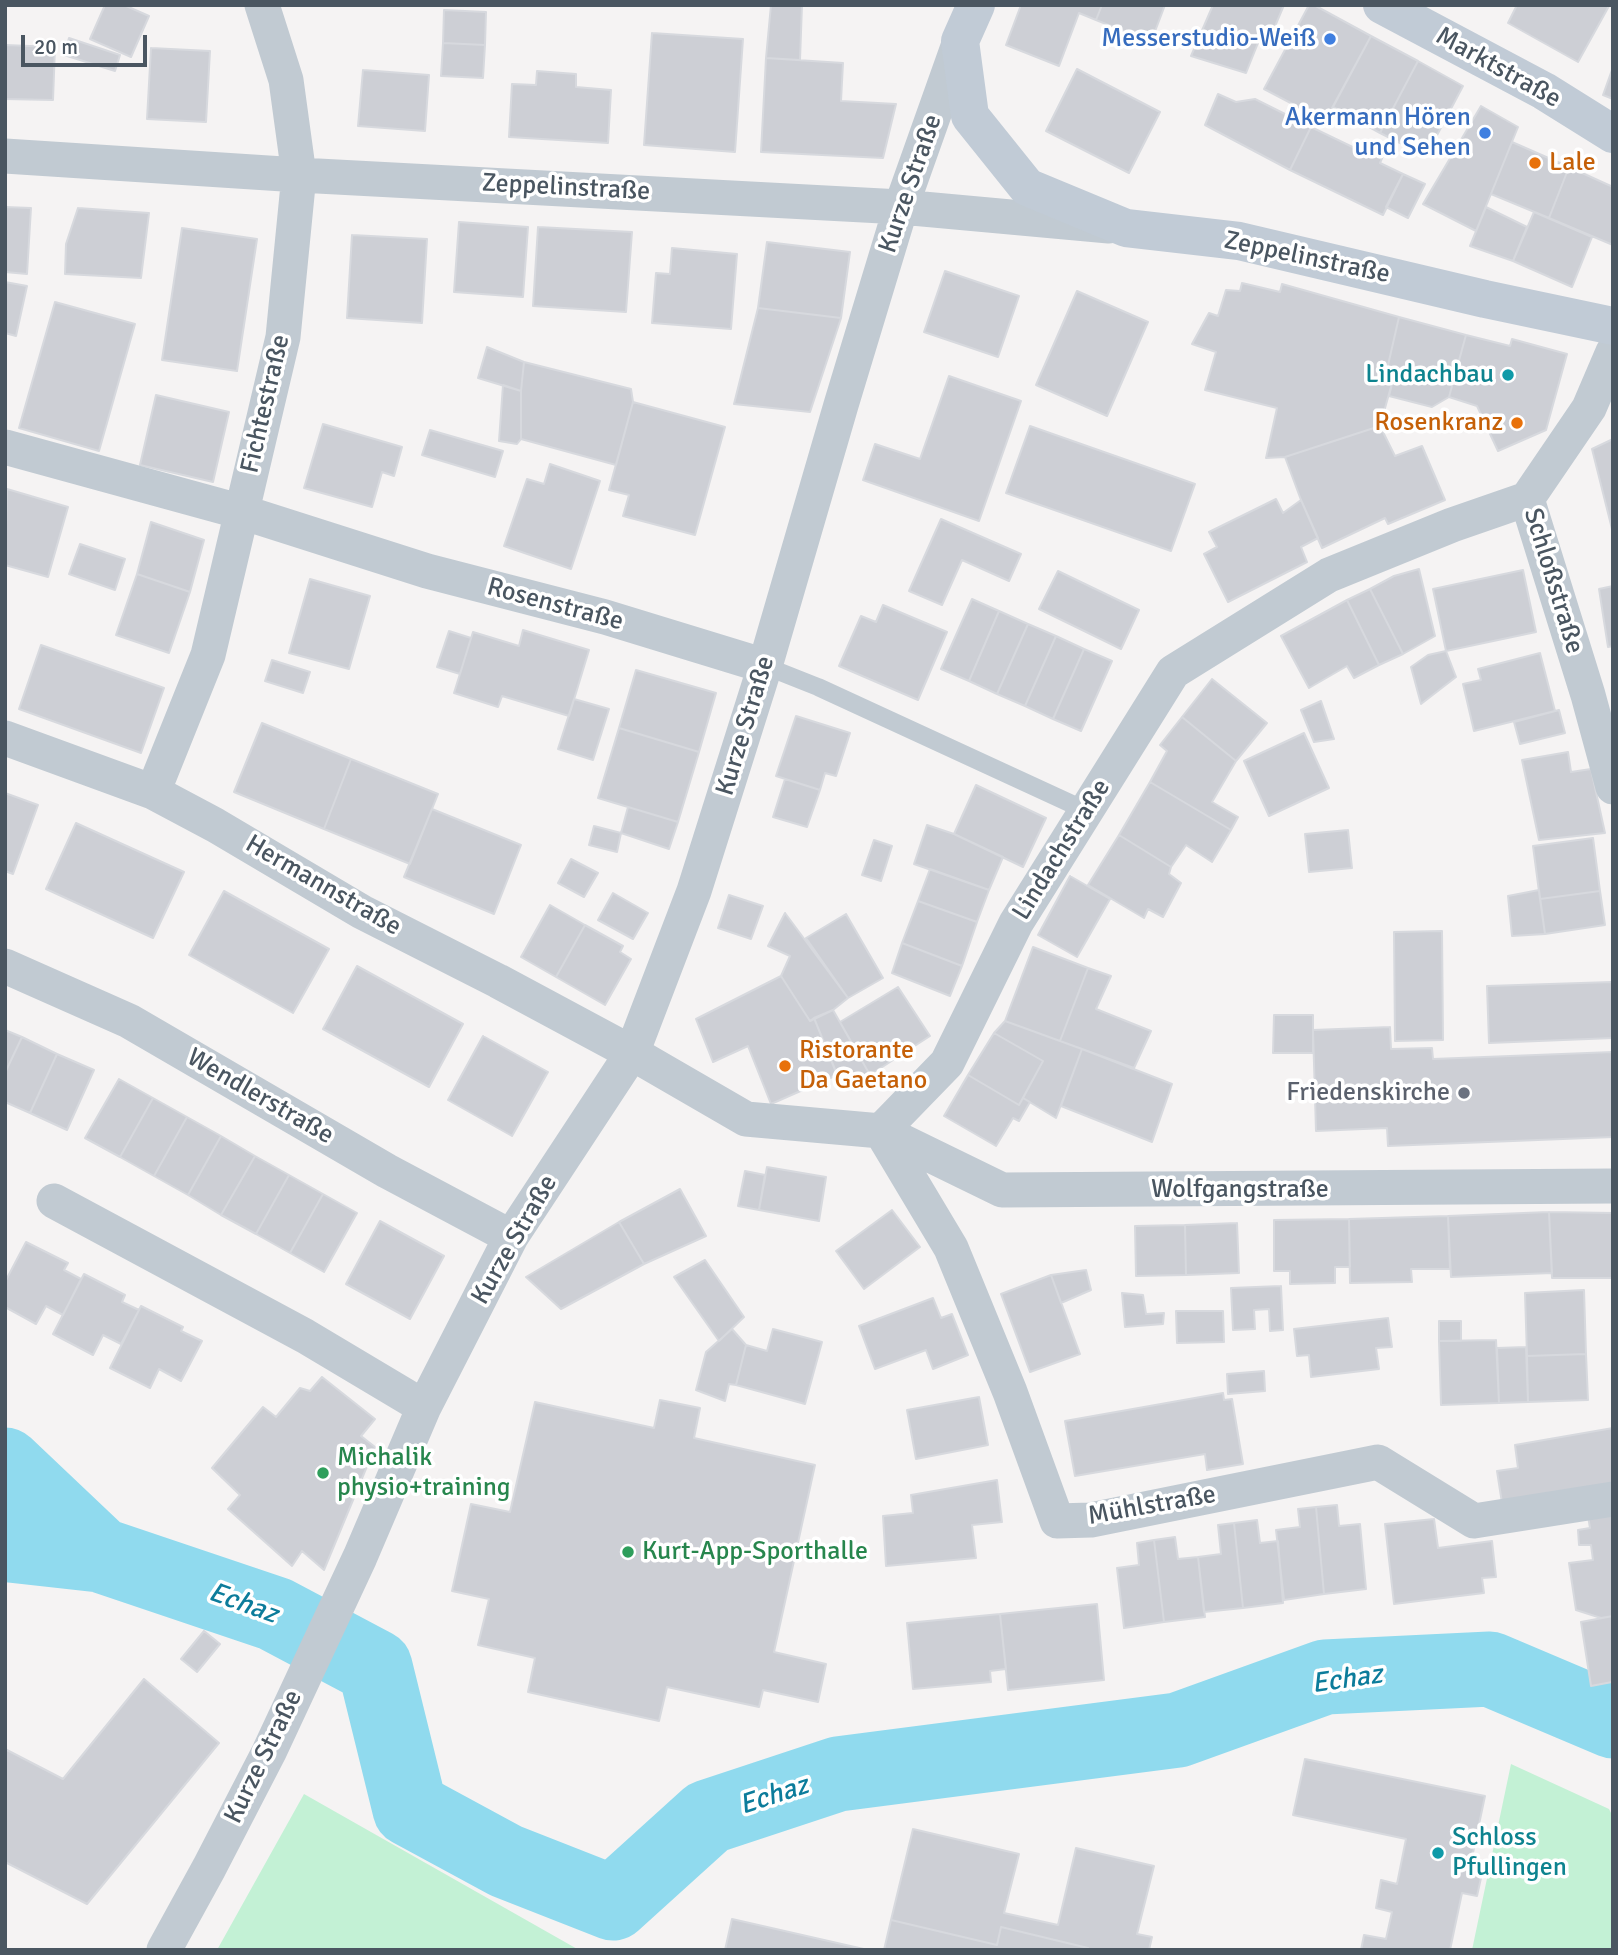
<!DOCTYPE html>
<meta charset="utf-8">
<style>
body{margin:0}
#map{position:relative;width:1618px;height:1955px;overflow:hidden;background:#f5f3f3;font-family:Signika,sans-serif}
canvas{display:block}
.frame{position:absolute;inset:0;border:7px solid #4a5661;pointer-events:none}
.scale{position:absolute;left:21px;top:35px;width:126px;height:32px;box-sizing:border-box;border:4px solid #4a5661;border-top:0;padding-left:9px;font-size:21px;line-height:24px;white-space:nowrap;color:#4a5661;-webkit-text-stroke:5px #fff;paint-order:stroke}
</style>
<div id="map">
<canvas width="1618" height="1955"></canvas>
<div class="frame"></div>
<div class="scale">20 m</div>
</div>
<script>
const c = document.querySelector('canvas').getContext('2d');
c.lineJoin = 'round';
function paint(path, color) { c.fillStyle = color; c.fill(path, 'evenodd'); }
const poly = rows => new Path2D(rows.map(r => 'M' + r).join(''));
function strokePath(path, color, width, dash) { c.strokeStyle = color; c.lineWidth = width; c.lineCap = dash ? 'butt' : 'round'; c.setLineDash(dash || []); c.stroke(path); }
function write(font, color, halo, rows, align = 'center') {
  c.font = font + ' Signika,sans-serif'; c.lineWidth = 7; c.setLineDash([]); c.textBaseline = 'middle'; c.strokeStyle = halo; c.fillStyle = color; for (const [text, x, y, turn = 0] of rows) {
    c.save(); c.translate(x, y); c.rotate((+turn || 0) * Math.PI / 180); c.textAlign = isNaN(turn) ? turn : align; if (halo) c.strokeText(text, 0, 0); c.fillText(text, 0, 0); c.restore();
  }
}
const green = poly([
 [1511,1764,1609,1809,1613,1817,1613,1950,1472,1950],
 [304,1794,579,1950,217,1950]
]);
const river = poly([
 [5,1465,100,1555],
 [5,1541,10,1545,100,1555,275,1614,375,1667,410,1809,506,1861,613,1903,708,1817,838,1774,1178,1730,1325,1677,1490,1669,1613,1721]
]);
const building = poly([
 [105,5,124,5,149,16,131,57,90,39,105,5],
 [771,5,802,5,800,60,766,58,771,5],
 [1021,5,1102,5,1096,20,1079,13,1059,66,1006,45,1021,5],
 [1102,5,1165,5,1151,42,1096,20,1102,5],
 [1213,5,1284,5,1273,31,1264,28,1246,73,1191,56,1213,5],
 [1309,5,1314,5,1371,36,1325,121,1264,89,1309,5],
 [1517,5,1607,5,1609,6,1578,62,1508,23,1517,5],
 [444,10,486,12,485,45,443,43,444,10],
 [652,33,743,39,735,152,644,145,652,33],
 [1371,36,1418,61,1380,133,1333,107,1371,36],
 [69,38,120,55,115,71,64,55,69,38],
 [443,43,485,45,483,78,441,76,443,43],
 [5,45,55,47,53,100,5,99,5,45],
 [151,48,210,51,206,122,147,119,151,48],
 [766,58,843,63,841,101,896,104,883,158,761,152,766,58],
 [1418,61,1463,86,1426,156,1380,133,1418,61],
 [1613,67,1613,99,1603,95,1613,67],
 [1077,69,1160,112,1129,173,1046,131,1077,69],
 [363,70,429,75,425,131,358,126,363,70],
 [537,71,576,74,576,87,611,90,608,143,509,137,512,84,536,85,537,71],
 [1218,94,1236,102,1255,99,1311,127,1290,170,1205,125,1218,94],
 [1481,106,1518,127,1476,231,1423,204,1481,106],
 [1311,127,1365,153,1371,142,1386,149,1380,163,1403,174,1383,215,1290,170,1311,127],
 [1512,142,1569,167,1549,218,1491,194,1512,142],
 [1569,167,1613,187,1613,245,1549,218,1569,167],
 [1403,174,1425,184,1408,218,1386,207,1403,174],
 [5,207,31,208,27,274,5,272,5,207],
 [1486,207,1527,227,1513,261,1470,246,1486,207],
 [78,208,149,213,141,278,65,274,66,244,78,208],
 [1534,212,1592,237,1572,287,1513,261,1534,212],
 [459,222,528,227,523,297,454,292,459,222],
 [538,227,632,232,626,312,533,306,538,227],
 [182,228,257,239,237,371,162,360,182,228],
 [352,235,427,239,422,323,347,318,352,235],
 [767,242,850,252,841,318,758,308,767,242],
 [672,248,737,254,731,329,652,323,656,273,670,274,672,248],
 [945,271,1019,296,998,357,924,332,945,271],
 [5,282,27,286,16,336,5,333,5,282],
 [1242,283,1280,292,1282,284,1399,317,1386,374,1394,376,1380,426,1285,457,1266,458,1277,408,1205,390,1216,352,1192,344,1209,313,1218,316,1226,290,1240,291,1242,283],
 [1077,291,1148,322,1107,416,1036,385,1077,291],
 [55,302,135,324,99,451,19,428,55,302],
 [758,308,841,318,810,412,734,404,758,308],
 [1399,317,1466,335,1449,397,1432,407,1389,396,1394,376,1386,374,1399,317],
 [1466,335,1510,346,1512,339,1567,354,1546,430,1498,451,1477,406,1449,397,1466,335],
 [487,347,524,362,521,391,478,378,487,347],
 [524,362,631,389,633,402,616,465,521,439,521,391,524,362],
 [949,376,1021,401,979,521,863,480,875,444,920,459,949,376],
 [503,385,521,391,521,439,517,444,499,441,503,385],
 [156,395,229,412,213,482,140,465,156,395],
 [633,402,725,427,695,535,623,516,629,495,609,490,633,402],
 [323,424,402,447,394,476,382,472,372,507,304,488,323,424],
 [1030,426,1195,484,1171,551,1006,493,1030,426],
 [1380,426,1395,456,1422,446,1445,500,1388,524,1385,518,1322,548,1301,500,1285,457,1380,426],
 [430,430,503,451,495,477,422,455,430,430],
 [1613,439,1613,533,1592,449,1613,439],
 [550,464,600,481,571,569,504,546,527,479,544,484,550,464],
 [7,489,68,507,48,577,5,565,7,489],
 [1276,499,1283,513,1301,500,1318,538,1301,547,1307,562,1228,602,1204,554,1217,547,1209,532,1276,499],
 [941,519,1021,554,1009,581,962,560,942,605,909,591,941,519],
 [151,522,204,540,190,592,137,574,151,522],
 [80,544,125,559,115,590,69,574,80,544],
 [1419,569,1435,636,1403,654,1370,589,1394,576,1419,569],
 [1523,570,1536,632,1446,651,1433,589,1523,570],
 [1058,571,1139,610,1121,649,1039,609,1058,571],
 [137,574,190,592,169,653,116,635,137,574],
 [310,579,370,596,349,669,289,653,310,579],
 [1613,586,1613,646,1608,647,1599,589,1613,586],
 [1370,589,1403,654,1379,665,1347,600,1370,589],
 [972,599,999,611,969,681,941,669,972,599],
 [1347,600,1379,665,1354,678,1347,666,1309,688,1281,636,1347,600],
 [883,605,947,632,918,700,839,666,861,616,876,622,883,605],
 [999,611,1028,624,997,694,969,681,999,611],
 [1028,624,1056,636,1025,706,997,694,1028,624],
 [523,630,589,650,569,716,502,696,498,707,454,693,473,632,519,646,523,630],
 [449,631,471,638,460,674,437,667,449,631],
 [1056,636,1084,649,1053,719,1025,706,1056,636],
 [41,645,164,688,141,753,19,709,41,645],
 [1084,649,1112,661,1081,731,1053,719,1084,649],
 [1446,651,1456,677,1421,704,1411,667,1428,655,1446,651],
 [1540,653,1555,711,1474,731,1463,684,1481,680,1478,669,1540,653],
 [272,660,310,672,303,693,265,681,272,660],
 [636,670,716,693,699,752,619,728,636,670],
 [1212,679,1267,723,1236,761,1182,717,1212,679],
 [574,699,609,709,593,760,558,749,574,699],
 [1321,701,1334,739,1314,742,1301,710,1321,701],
 [1559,710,1565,733,1520,744,1514,722,1559,710],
 [796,716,850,733,836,776,825,773,820,790,776,776,796,716],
 [1182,717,1236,761,1212,802,1238,817,1231,830,1150,782,1167,751,1160,745,1182,717],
 [262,723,351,759,324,829,234,792,262,723],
 [619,728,699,752,678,822,598,798,619,728],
 [1304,733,1329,788,1269,816,1244,761,1304,733],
 [1568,752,1571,772,1591,769,1605,833,1539,840,1522,760,1568,752],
 [351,759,438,794,410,864,324,829,351,759],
 [785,779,820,790,807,827,773,817,785,779],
 [1150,782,1231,830,1212,862,1186,845,1171,867,1119,835,1150,782],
 [976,785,1046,818,1023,867,954,834,976,785],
 [5,793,38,805,13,874,5,871,5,793],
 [628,807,678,822,669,849,621,833,628,807],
 [432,809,521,845,494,914,404,877,432,809],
 [76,823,184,872,153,938,46,889,76,823],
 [927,825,954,834,1003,857,989,890,914,864,927,825],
 [594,826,621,833,617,852,589,845,594,826],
 [1348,830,1352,868,1309,872,1305,834,1348,830],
 [1119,835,1171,867,1169,874,1181,883,1163,917,1148,909,1144,918,1088,885,1119,835],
 [1593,838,1600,891,1540,899,1533,846,1593,838],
 [874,840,892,846,881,881,862,875,874,840],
 [571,859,598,873,584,897,558,883,571,859],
 [930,869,989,890,977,922,918,901,930,869],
 [1070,876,1110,899,1077,957,1038,935,1070,876],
 [1539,890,1545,934,1512,936,1508,896,1539,890],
 [224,891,329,949,293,1013,189,955,224,891],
 [1600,891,1605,925,1545,934,1540,899,1600,891],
 [613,893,648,913,633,939,598,920,613,893],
 [729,895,763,906,751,939,718,928,729,895],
 [918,901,977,922,962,966,902,943,918,901],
 [550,905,585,925,556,977,521,957,550,905],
 [785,913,848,998,833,1010,810,1021,781,976,790,956,768,946,785,913],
 [846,914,883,978,848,998,806,938,846,914],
 [585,925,623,946,620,952,631,959,605,1005,556,977,585,925],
 [1442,931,1443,1040,1395,1041,1394,932,1442,931],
 [902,943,962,966,950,996,892,973,902,943],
 [1033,947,1088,968,1060,1041,1005,1021,1033,947],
 [357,966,463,1024,429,1087,323,1029,357,966],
 [1088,968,1111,976,1096,1009,1151,1031,1134,1068,1060,1041,1088,968],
 [781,976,810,1021,814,1018,837,1075,771,1104,748,1046,713,1062,696,1019,781,976],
 [1612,982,1613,1038,1489,1043,1487,986,1612,982],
 [898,987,930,1036,870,1075,840,1022,898,987],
 [833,1010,870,1075,843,1089,814,1018,833,1010],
 [1274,1015,1313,1015,1313,1053,1273,1053,1274,1015],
 [1005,1021,1082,1049,1056,1118,1023,1098,1043,1061,994,1033,1005,1021],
 [1390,1027,1391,1049,1432,1048,1433,1059,1613,1052,1613,1137,1388,1146,1387,1128,1316,1131,1313,1030,1390,1027],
 [5,1030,22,1037,5,1073,5,1030],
 [994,1033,1043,1061,1019,1105,968,1075,994,1033],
 [483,1036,548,1072,512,1136,448,1100,483,1036],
 [22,1037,57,1054,30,1113,5,1102,5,1073,22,1037],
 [1082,1049,1172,1084,1152,1142,1061,1106,1082,1049],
 [57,1054,94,1070,67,1130,30,1113,57,1054],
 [968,1075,1019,1105,1023,1098,1030,1102,1019,1121,1013,1118,996,1146,944,1116,968,1075],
 [119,1079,153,1098,120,1157,85,1138,119,1079],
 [153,1098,187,1117,154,1176,120,1157,153,1098],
 [187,1117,221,1136,188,1195,154,1176,187,1117],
 [221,1136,255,1156,221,1215,188,1195,221,1136],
 [255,1156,289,1175,256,1234,221,1215,255,1156],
 [767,1167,826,1177,819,1221,759,1210,767,1167],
 [745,1171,765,1175,759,1210,738,1206,745,1171],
 [289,1175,323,1194,290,1253,256,1234,289,1175],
 [680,1189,706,1236,644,1264,619,1222,680,1189],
 [323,1194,357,1213,324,1272,290,1253,323,1194],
 [892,1210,920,1247,864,1289,836,1251,892,1210],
 [1549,1212,1613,1213,1613,1278,1552,1278,1549,1212],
 [1549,1212,1552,1273,1451,1277,1448,1216,1549,1212],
 [1448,1216,1450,1269,1411,1269,1412,1282,1350,1283,1349,1219,1448,1216],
 [1349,1219,1350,1267,1335,1267,1335,1283,1290,1284,1290,1271,1274,1271,1274,1220,1349,1219],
 [380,1221,444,1256,410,1319,346,1284,380,1221],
 [619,1222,644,1264,561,1309,526,1277,619,1222],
 [1237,1223,1239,1273,1186,1275,1185,1225,1237,1223],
 [1185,1225,1186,1275,1136,1276,1135,1226,1185,1225],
 [26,1242,68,1263,64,1270,81,1279,63,1315,46,1306,36,1324,5,1307,5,1282,26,1242],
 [705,1260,744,1317,719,1341,674,1277,705,1260],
 [1086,1270,1091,1290,1061,1303,1051,1275,1086,1270],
 [84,1274,125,1295,122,1302,139,1310,121,1344,103,1335,93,1355,53,1334,84,1274],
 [1051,1275,1080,1354,1030,1372,1001,1294,1051,1275],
 [1281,1286,1283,1330,1270,1331,1269,1309,1254,1310,1255,1329,1233,1330,1231,1288,1281,1286],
 [1584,1290,1586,1354,1527,1356,1525,1293,1584,1290],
 [1122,1293,1143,1295,1146,1314,1164,1313,1163,1324,1125,1327,1122,1293],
 [933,1298,941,1318,952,1314,968,1355,933,1369,926,1350,875,1369,859,1326,933,1298],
 [141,1306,183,1327,181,1331,202,1341,181,1381,159,1369,150,1388,110,1368,141,1306],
 [1176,1311,1223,1311,1224,1342,1177,1343,1176,1311],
 [1388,1318,1392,1347,1376,1348,1379,1369,1311,1377,1309,1355,1297,1356,1294,1329,1388,1318],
 [1439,1321,1461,1321,1461,1341,1439,1341,1439,1321],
 [732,1329,746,1345,736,1385,729,1384,725,1401,696,1390,706,1352,732,1329],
 [773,1329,822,1342,805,1404,736,1385,746,1345,767,1351,773,1329],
 [1496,1340,1499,1403,1441,1405,1439,1341,1496,1340],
 [1526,1347,1528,1402,1499,1403,1497,1348,1526,1347],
 [1586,1354,1588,1400,1528,1402,1527,1356,1586,1354],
 [1264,1371,1265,1391,1228,1394,1227,1374,1264,1371],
 [322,1377,375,1419,361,1436,375,1447,324,1570,302,1551,292,1566,228,1509,240,1495,212,1468,263,1407,276,1417,300,1388,310,1391,322,1377],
 [1223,1393,1224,1400,1232,1399,1243,1464,1207,1470,1205,1454,1075,1476,1065,1421,1223,1393],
 [979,1397,988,1445,916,1459,907,1410,979,1397],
 [660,1400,700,1408,694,1438,815,1465,774,1652,826,1664,818,1702,763,1690,759,1707,667,1687,659,1721,528,1692,535,1658,478,1645,489,1599,452,1591,471,1504,510,1512,535,1402,654,1428,660,1400],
 [1613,1428,1613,1483,1502,1503,1497,1471,1518,1468,1515,1445,1613,1428],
 [997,1480,1002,1522,972,1525,976,1558,886,1566,883,1516,913,1513,911,1495,997,1480],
 [1337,1505,1339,1526,1360,1524,1366,1589,1324,1594,1316,1507,1337,1505],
 [1316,1507,1324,1594,1284,1600,1276,1530,1300,1527,1298,1509,1316,1507],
 [1613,1513,1613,1616,1601,1618,1576,1610,1569,1563,1593,1560,1591,1545,1579,1545,1578,1530,1590,1528,1588,1516,1613,1513],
 [1434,1519,1438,1548,1492,1541,1496,1577,1482,1578,1484,1593,1394,1604,1385,1524,1434,1519],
 [1257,1520,1260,1543,1278,1541,1283,1603,1243,1608,1234,1523,1257,1520],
 [1234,1523,1243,1608,1204,1612,1198,1557,1221,1554,1218,1525,1234,1523],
 [1175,1537,1178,1559,1198,1557,1205,1617,1164,1622,1154,1540,1175,1537],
 [1154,1540,1164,1622,1124,1628,1117,1568,1139,1565,1137,1543,1154,1540],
 [1097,1604,1104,1680,1008,1690,1000,1614,1097,1604],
 [1000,1614,1006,1669,990,1671,991,1682,913,1689,907,1623,1000,1614],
 [1613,1616,1613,1686,1612,1682,1591,1686,1581,1622,1613,1616],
 [204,1631,220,1644,197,1672,181,1659,204,1631],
 [144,1679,219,1743,87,1904,5,1862,5,1749,63,1779,144,1679],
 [1305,1759,1485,1796,1470,1867,1483,1869,1477,1896,1462,1893,1450,1950,1361,1950,1364,1935,1386,1939,1392,1912,1376,1908,1381,1880,1397,1884,1406,1839,1293,1815,1305,1759],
 [913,1829,1019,1854,1004,1913,1058,1925,1076,1848,1154,1866,1137,1934,1152,1937,1149,1950,1088,1950,1088,1948,1001,1927,997,1945,891,1920,913,1829],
 [732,1919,868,1950,725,1950,732,1919],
 [891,1920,997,1945,1001,1927,1088,1948,1088,1950,884,1950,891,1920]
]);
const lane = poly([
 [765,666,818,687,1087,811]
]);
const street = poly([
 [5,156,299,175,901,207,1109,226],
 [5,447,242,512,427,571,605,617,765,666],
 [1527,499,1588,695,1613,787],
 [1527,499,1589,408,1613,352],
 [5,738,153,792,215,825,362,912,498,981,632,1053,746,1119,881,1131,1002,1190,1613,1186],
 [153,792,208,655,283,337,299,175,286,80,262,5],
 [5,966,129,1021,387,1171,511,1237],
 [881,1131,951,1248,1010,1392,1057,1521,1091,1520,1378,1462,1474,1521,1613,1499],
 [881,1131,947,1063,1016,923,1173,672,1329,575,1452,525,1527,499],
 [54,1201,305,1336,424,1407],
 [164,1950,209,1868,269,1752,360,1557,424,1407,511,1237,632,1053,694,891,765,666,841,405,901,207,960,41]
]);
const secondary = poly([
 [976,5,960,41,970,116,1027,187,1126,228,1239,241,1485,299,1613,326],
 [1382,5,1544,91,1613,134]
]);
const markers = [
 [1330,39,7,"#3f7fe0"],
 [1485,133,7,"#3f7fe0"],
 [1535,163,7,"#e8710a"],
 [1508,375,7,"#0f9aa8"],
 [1517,423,7,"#e8710a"],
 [785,1066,7,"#e8710a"],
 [1464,1093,7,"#6b7280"],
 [323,1473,7,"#2e9e5b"],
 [628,1552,7,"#2e9e5b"],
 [1438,1853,7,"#0f9aa8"]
];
const shopNames = [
 ["Messerstudio-Weiß",1316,39],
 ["Akermann Hören",1471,118],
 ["und Sehen",1471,148]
];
const streetNames = [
 ["Marktstraße",1498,68,29],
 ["Kurze Straße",911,184,-71],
 ["Zeppelinstraße",566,188,3],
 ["Zeppelinstraße",1307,258,12],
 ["Fichtestraße",266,404,-77],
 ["Schloßstraße",1553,581,73],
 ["Rosenstraße",555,605,15],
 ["Kurze Straße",746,726,-73],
 ["Lindachstraße",1062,850,-58],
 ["Hermannstraße",323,886,30],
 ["Wendlerstraße",260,1097,30],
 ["Wolfgangstraße",1240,1190],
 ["Kurze Straße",515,1240,-60],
 ["Mühlstraße",1152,1506,-10],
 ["Kurze Straße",264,1757,-64]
];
const foodNames = [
 ["Lale",1549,163],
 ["Rosenkranz",1503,423,"right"],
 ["Ristorante",799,1051],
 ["Da Gaetano",799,1081]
];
const cultureNames = [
 ["Lindachbau",1494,375],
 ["Schloss",1452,1838,"left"],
 ["Pfullingen",1452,1868,"left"]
];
const worshipNames = [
 ["Friedenskirche",1450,1093]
];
const leisureNames = [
 ["Michalik",337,1458],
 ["physio+training",337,1488],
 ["Kurt-App-Sporthalle",642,1552]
];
const waterNames = [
 ["Echaz",243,1604,20],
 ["Echaz",1347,1680,-8],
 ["Echaz",774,1796,-18]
];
paint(green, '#c3f1d5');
strokePath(river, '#90daee', 75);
paint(building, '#cdcfd5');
strokePath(building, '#d7d9de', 2);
strokePath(lane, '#c1cad2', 18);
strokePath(street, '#c1cad2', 35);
strokePath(secondary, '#c1cbd6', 38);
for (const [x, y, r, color] of markers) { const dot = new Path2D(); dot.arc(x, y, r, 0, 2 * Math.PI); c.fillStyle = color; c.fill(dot); strokePath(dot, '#fff', 2.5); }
write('26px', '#366cbe', '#fff', shopNames, 'right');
write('26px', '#4a5661', '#fff', streetNames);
write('26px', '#c56008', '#fff', foodNames, 'left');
write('26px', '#0d838f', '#fff', cultureNames, 'right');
write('26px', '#5b616d', '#fff', worshipNames, 'right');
write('26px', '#27864d', '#fff', leisureNames, 'left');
write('italic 28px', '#0c7c9b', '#fff', waterNames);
</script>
